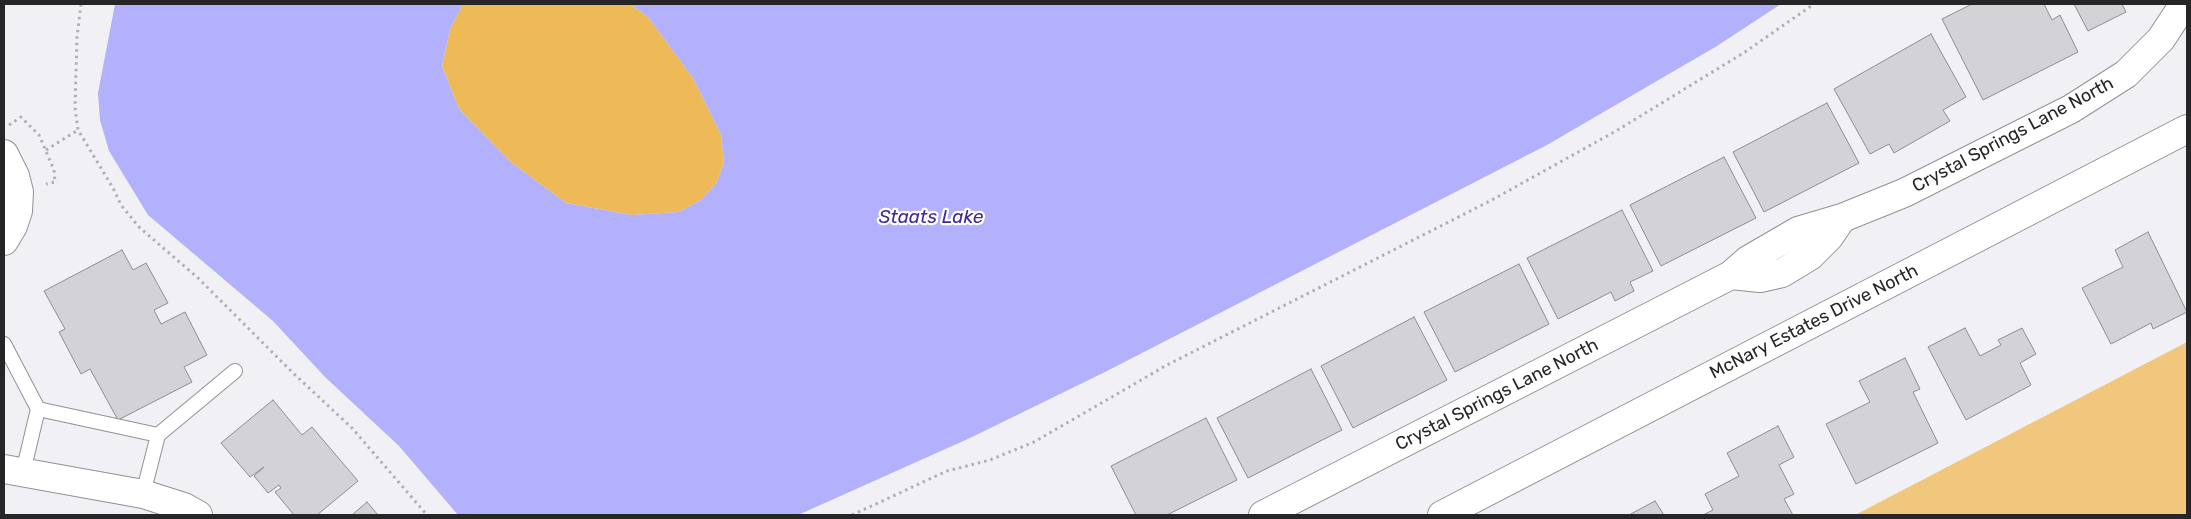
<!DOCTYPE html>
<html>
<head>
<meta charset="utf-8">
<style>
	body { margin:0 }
	#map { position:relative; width:2191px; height:519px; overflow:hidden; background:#f1f1f5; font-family:Rubik,sans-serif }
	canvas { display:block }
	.frame { position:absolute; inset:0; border:5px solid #262628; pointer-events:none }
</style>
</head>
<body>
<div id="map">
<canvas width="2191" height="519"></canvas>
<div class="frame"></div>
</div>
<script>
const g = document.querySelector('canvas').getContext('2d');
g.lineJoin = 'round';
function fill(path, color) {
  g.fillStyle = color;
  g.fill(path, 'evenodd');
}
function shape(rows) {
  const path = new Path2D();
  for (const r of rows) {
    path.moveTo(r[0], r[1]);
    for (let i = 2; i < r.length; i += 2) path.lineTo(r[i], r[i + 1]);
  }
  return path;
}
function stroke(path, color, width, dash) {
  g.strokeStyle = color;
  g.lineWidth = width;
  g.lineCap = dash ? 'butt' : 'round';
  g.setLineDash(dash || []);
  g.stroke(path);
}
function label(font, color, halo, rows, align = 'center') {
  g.font = font + ' Rubik,sans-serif';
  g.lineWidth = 4.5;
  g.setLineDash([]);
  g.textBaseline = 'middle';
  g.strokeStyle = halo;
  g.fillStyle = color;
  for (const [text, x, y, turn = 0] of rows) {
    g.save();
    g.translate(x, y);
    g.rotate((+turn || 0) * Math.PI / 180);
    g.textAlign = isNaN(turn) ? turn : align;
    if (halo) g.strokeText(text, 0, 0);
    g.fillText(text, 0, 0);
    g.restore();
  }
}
fill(shape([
	[2187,342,2187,515,1855,515]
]), '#f0c77c');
fill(shape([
	[463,4,630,4,648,17,693,78,721,135,724,162,717,182,701,200,679,212,632,215,566,203,512,163,459,109,442,66,450,29]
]), '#edba57');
fill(shape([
	[115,4,463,4,450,29,442,66,459,109,512,163,566,203,632,215,679,212,701,200,717,182,724,162,721,135,693,78,648,17,630,4,1781,4,1717,46,1547,145,1105,372,970,438,798,515,458,515,399,446,325,377,273,321,148,215,109,151,100,120,98,93]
]), '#b3b1fb');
const building = shape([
	[1972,4,2044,4,2052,20,2060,15,2078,52,1983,100,1942,19,1972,4],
	[2074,4,2122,4,2126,12,2088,31,2074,4],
	[1931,34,1966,97,1943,110,1950,121,1894,153,1889,144,1870,154,1834,89,1931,34],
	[1827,103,1859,163,1764,212,1733,152,1827,103],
	[1724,157,1756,218,1661,266,1630,205,1724,157],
	[1622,210,1653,271,1630,282,1634,291,1615,301,1611,292,1558,319,1527,258,1622,210],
	[2148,232,2187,312,2153,329,2151,323,2111,344,2082,288,2123,267,2115,250,2148,232],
	[122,250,133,270,146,263,168,303,154,310,161,324,185,312,207,355,184,367,192,382,118,420,90,369,81,374,59,332,65,329,44,291,122,250],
	[1519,264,1549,324,1455,372,1424,312,1519,264],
	[1414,317,1447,380,1353,428,1321,366,1414,317],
	[1965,328,1980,356,2001,345,1998,340,2022,328,2036,354,2020,363,2031,385,1966,420,1928,347,1965,328],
	[1905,358,1920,389,1913,392,1938,443,1856,484,1826,424,1870,402,1859,381,1905,358],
	[1311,369,1342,430,1248,478,1217,418,1311,369],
	[273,400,302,435,312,427,358,481,317,515,294,515,275,492,281,488,279,485,268,493,254,476,264,467,250,477,221,443,273,400],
	[1206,418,1237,480,1167,515,1136,515,1111,466,1206,418],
	[1778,426,1794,457,1779,465,1794,494,1784,499,1793,515,1703,515,1713,510,1705,494,1739,476,1727,453,1778,426],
	[1655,501,1664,515,1629,515,1655,501],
	[367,502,378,515,352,515,367,502]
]);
fill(building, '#d2d2d7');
stroke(building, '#8d8d91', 1);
const service = shape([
	[4,344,38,409,23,472],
	[38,409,158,435,143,494],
	[158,435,235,371]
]);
const minor = shape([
	[4,154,15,176,19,192,18,211,13,226,4,241],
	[1731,275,1760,278,1782,273,1810,256,1829,237,1842,218],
	[4,469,143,494,184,507,198,515],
	[1263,515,1731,275,1748,260,1798,231,1842,218,1904,193,2071,109,2126,74,2161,39,2184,4],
	[1442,515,2187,129]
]);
stroke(service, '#919295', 16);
stroke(minor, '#919295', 30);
stroke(shape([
	[81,4,77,37,75,108,78,130,113,188,121,205,139,227,198,278,293,373,352,428,427,515],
	[9,125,21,117,39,135,54,170,55,182,46,184],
	[46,150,78,130],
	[852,515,947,471,990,460,1034,442,1167,365,1490,201,1616,131,1745,52,1814,4]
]), '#b0b0b4', 3, [2.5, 4]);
stroke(service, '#fff', 14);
stroke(minor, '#fff', 28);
label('18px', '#262628', '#fff', [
	["Crystal Springs Lane North",2013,135,-28],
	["McNary Estates Drive North",1814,322,-27],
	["Crystal Springs Lane North",1497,395,-27]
]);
label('italic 19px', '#3f2b91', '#fff', [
	["Staats Lake",931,218]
]);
</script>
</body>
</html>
